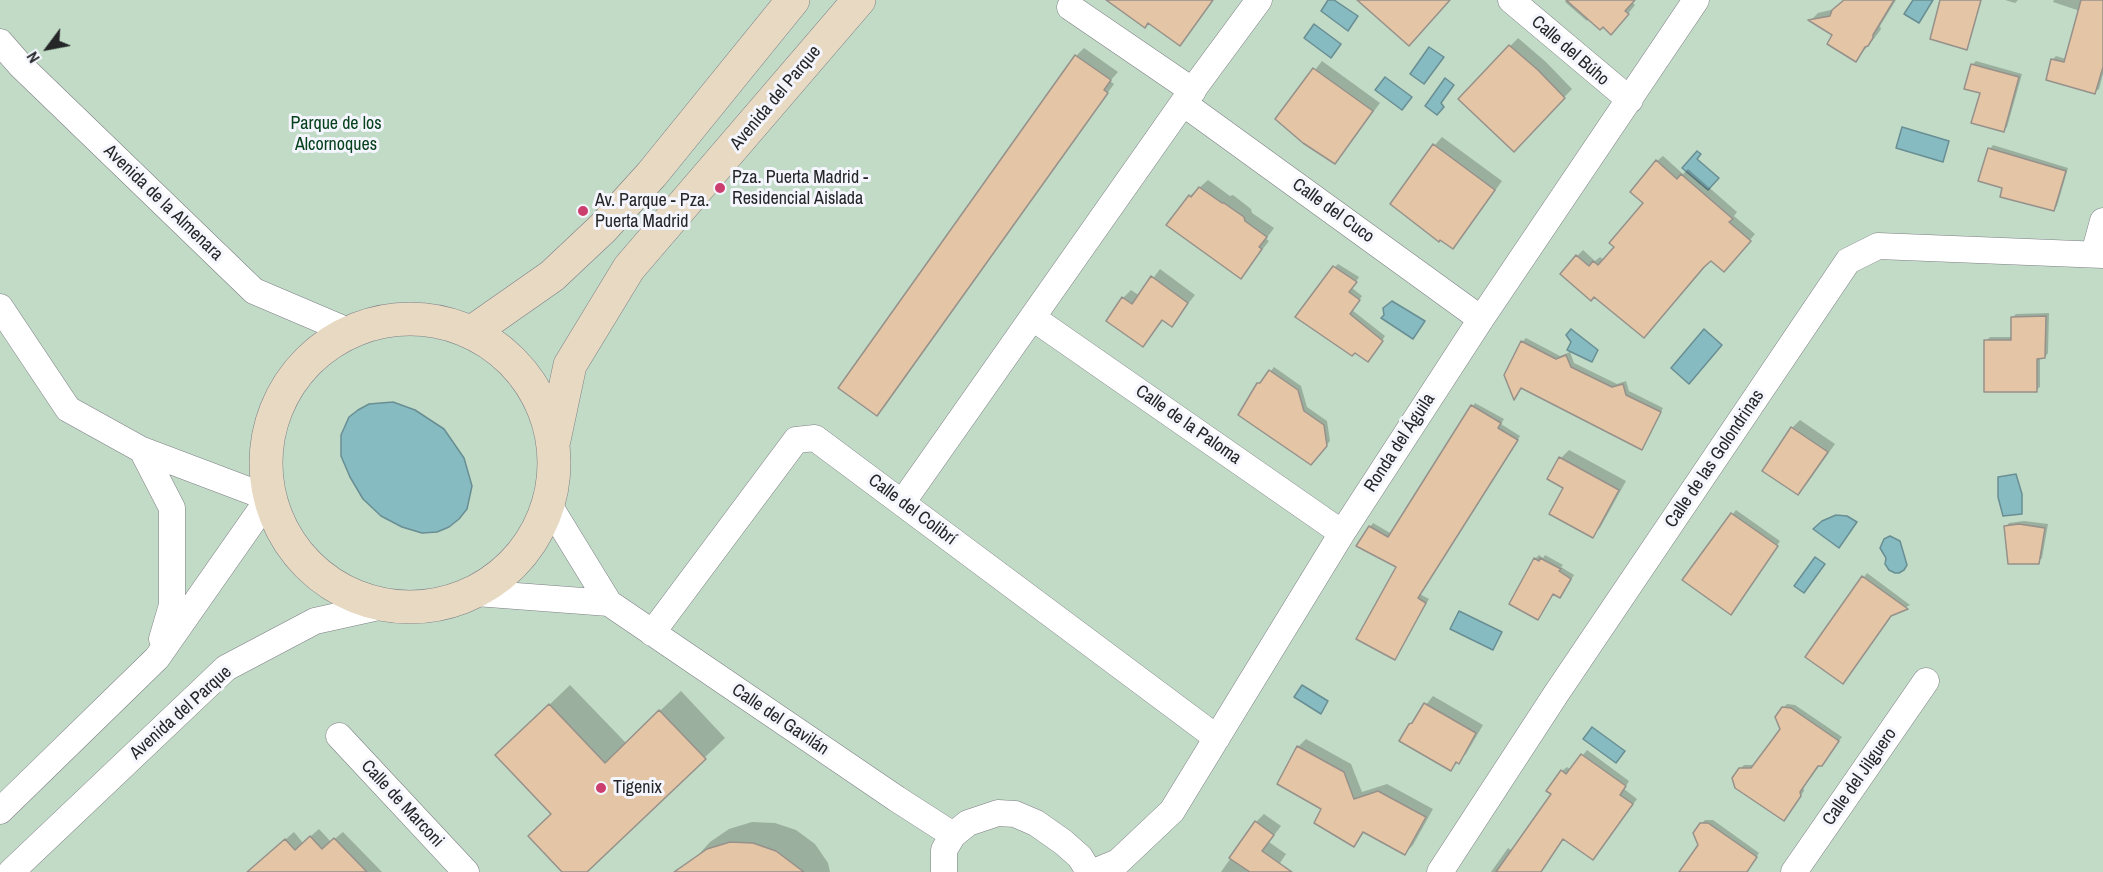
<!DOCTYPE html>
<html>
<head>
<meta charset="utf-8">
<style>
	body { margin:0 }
	#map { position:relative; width:2103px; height:872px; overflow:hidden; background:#e7e8f0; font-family:"Archivo Narrow",sans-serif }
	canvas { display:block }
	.north { position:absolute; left:18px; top:18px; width:60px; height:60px; -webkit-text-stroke:4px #f4f5fd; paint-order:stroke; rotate:238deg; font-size:16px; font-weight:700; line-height:24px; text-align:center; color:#252628 }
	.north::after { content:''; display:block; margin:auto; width:21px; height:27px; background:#252628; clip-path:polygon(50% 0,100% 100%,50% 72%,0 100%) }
</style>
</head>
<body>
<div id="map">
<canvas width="2103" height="872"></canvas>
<div class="north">N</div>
</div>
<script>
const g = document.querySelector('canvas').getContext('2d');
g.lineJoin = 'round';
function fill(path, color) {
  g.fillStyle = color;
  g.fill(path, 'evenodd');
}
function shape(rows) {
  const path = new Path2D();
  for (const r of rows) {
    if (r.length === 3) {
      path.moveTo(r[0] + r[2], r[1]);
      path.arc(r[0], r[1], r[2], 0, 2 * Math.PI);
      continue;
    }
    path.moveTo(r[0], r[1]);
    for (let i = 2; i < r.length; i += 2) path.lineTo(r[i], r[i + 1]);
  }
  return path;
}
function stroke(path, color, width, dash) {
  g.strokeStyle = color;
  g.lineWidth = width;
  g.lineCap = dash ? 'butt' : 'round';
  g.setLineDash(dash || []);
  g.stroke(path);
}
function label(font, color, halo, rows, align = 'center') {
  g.font = font + ' "Archivo Narrow",sans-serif';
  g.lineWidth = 6;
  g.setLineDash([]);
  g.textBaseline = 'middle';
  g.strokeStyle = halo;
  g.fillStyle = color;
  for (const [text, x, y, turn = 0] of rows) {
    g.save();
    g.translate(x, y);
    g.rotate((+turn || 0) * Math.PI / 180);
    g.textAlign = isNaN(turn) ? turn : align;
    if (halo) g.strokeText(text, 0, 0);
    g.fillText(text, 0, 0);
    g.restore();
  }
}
fill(shape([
	[0,0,2103,0,2103,872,0,872]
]), '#c1dbc6');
const water = shape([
	[1328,0,1334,0,1358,16,1348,31,1321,11,1328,0],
	[1913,0,1933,0,1919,23,1904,14,1913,0],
	[1314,24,1341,44,1331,58,1304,38,1314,24],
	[1429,47,1444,57,1424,84,1410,74,1429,47],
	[1385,77,1412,97,1402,110,1375,90,1385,77],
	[1445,78,1454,85,1441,103,1444,107,1437,115,1425,106,1445,78],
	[1902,127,1949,141,1943,162,1896,148,1902,127],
	[1697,151,1701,154,1697,159,1719,178,1708,190,1682,168,1697,151],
	[1392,301,1425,321,1413,339,1381,318,1384,315,1383,308,1392,301],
	[1571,329,1598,350,1592,362,1567,350,1571,342,1566,335,1571,329],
	[1704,329,1722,345,1689,384,1671,368,1704,329],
	[393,402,415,410,444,429,464,458,472,486,467,509,459,519,449,527,437,532,422,533,402,527,381,516,363,499,350,477,341,456,341,435,349,417,358,410,369,404,393,402],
	[2016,474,2022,494,2022,514,2003,516,1998,497,1998,477,2016,474],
	[1836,515,1847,516,1857,522,1839,548,1813,529,1822,521,1836,515],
	[1890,536,1900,541,1907,565,1904,570,1899,573,1895,573,1889,570,1885,564,1886,558,1880,548,1884,539,1890,536],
	[1815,557,1825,564,1804,593,1794,586,1815,557],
	[1459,611,1502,632,1493,650,1450,629,1459,611],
	[1302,685,1328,701,1321,714,1294,697,1302,685],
	[1592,727,1625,751,1616,763,1583,739,1592,727]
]);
fill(water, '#86bbc1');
stroke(water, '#698e93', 1.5);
fill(shape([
	[1567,0,1634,0,1632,2,1635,5,1619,25,1603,25,1589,18,1587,21,1565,2],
	[1844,0,1896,0,1880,26,1881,29,1876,36,1856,60,1835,34,1811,20,1818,13,1835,9],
	[2005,0,2018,0,2015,3],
	[2054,0,2103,0,2103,74,2099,89,2095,92,2052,60,2056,56,2066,59,2080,11,2053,2],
	[1518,38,1546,62,1572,89,1514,150,1460,99],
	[1084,48,1118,72,1110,81,1114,84,885,406,877,414,840,387,1076,56],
	[1322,61,1380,103,1342,154,1334,162,1321,155,1288,130,1289,128,1277,119],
	[1976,61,2022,74,2007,127,2003,131,1982,92,1972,65],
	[1442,137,1502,181,1460,239,1453,247,1392,204,1435,145],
	[1993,145,2068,168,2057,206,2054,210,2004,187,1990,149],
	[1663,156,1683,174,1688,169,1737,212,1734,216,1755,234,1729,265,1712,259,1650,331,1577,256,1583,250,1595,261,1600,257,1604,260,1645,203,1657,161],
	[1208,180,1230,196,1233,195,1251,209,1252,213,1274,228,1266,239,1269,241,1241,277,1190,196],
	[1338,264,1359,277,1352,288,1362,296,1352,310,1385,336,1371,357,1355,351,1335,267],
	[1160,269,1195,295,1171,325,1164,319,1143,345,1123,298,1131,290,1140,296],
	[2049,313,2048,353,2045,357,2040,357,2040,387,2036,390,1986,341,1990,337,2012,337,2012,318,2016,314],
	[1526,338,1560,356,1570,352,1574,363,1617,384,1626,381,1629,391,1663,408,1645,444,1641,448,1522,387,1515,398,1522,342],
	[1274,367,1301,386,1307,407,1327,421,1330,441,1320,453,1258,384,1264,380],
	[1475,403,1504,419,1501,424,1520,436,1420,594,1429,599,1395,658,1398,566,1370,527,1373,523,1392,534],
	[1800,420,1835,444,1806,485,1798,493,1792,428],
	[1569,450,1626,481,1600,528,1592,536,1565,487,1549,479,1561,458],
	[1736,510,1780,541,1734,609,1684,580],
	[2024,521,2048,524,2042,558,2038,562,2006,527,2009,523],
	[1539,555,1543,558,1545,555,1563,565,1561,567,1574,575,1563,593,1560,597,1554,593,1538,618,1535,559],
	[1867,573,1910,605,1892,614,1843,682,1807,656],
	[570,685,626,743,681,691,725,738,585,872,564,872,553,813,518,735],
	[1433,696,1483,725,1466,754,1451,769,1410,725],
	[1787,704,1795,705,1842,737,1803,787,1804,791,1787,815,1740,769,1744,765,1755,765,1781,729,1783,708],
	[1306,739,1351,764,1362,792,1387,784,1433,809,1413,845,1405,853,1365,831,1354,845,1323,808,1298,747],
	[1587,750,1629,781,1624,789,1637,799,1598,853,1593,858,1564,838,1541,872,1491,872,1508,848,1512,851,1553,794,1562,771,1567,767,1571,770],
	[1264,814,1281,826,1269,842,1286,854,1274,872,1221,872,1256,822],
	[1705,820,1713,820,1759,853,1746,872,1680,872,1699,846,1701,824],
	[752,822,775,823,796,830,815,844,828,863,830,872,683,872,710,842,729,829],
	[319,829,331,842,343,832,382,872,248,872,294,832,303,843]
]), '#0003');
const building = shape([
	[1106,0,1213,0,1180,46,1148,23,1145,28,1106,0],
	[1357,0,1450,0,1409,46,1357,0],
	[1566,0,1635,0,1625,11,1629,14,1611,35,1603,27,1600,30,1566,0],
	[1844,0,1894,0,1873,35,1873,38,1868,46,1865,47,1856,62,1827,44,1832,35,1808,20,1830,16,1832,10,1844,0],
	[1940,0,1981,0,1967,50,1930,39,1940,0],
	[2081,0,2103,0,2103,67,2095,94,2046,80,2051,59,2064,62,2081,0],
	[1509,45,1538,70,1565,98,1514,152,1458,99,1509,45],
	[1075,55,1111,80,1104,90,1108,93,877,416,838,388,1075,55],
	[1971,64,2019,77,2004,132,1971,123,1980,93,1964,89,1971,64],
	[1313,68,1373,111,1335,164,1303,143,1275,119,1313,68],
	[1433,144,1495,190,1453,249,1440,240,1439,242,1390,204,1433,144],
	[1988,148,2066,171,2054,211,2000,197,2002,188,1978,181,1988,148],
	[1656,160,1677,179,1681,174,1733,219,1729,222,1751,241,1724,272,1711,261,1704,267,1644,338,1594,297,1591,301,1560,274,1576,255,1589,266,1593,261,1598,265,1614,247,1609,243,1643,203,1630,192,1656,160],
	[1199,187,1222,203,1224,203,1244,217,1245,221,1267,237,1259,247,1262,249,1241,279,1166,225,1189,195,1191,197,1199,187],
	[1333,266,1357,282,1349,292,1360,300,1350,314,1383,341,1368,362,1355,353,1352,356,1295,317,1333,266],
	[1151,276,1188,303,1172,327,1162,320,1143,347,1106,321,1122,297,1132,304,1151,276],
	[2046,316,2045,358,2037,359,2037,392,1984,392,1984,340,2011,340,2011,317,2046,316],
	[1521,341,1556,359,1566,355,1571,367,1612,387,1623,384,1626,395,1661,412,1642,450,1521,388,1514,400,1504,375,1521,341],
	[1269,370,1298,390,1304,411,1324,425,1327,446,1311,465,1238,415,1257,383,1260,383,1269,370],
	[1471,405,1501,423,1498,428,1518,440,1418,598,1426,603,1395,660,1356,639,1396,567,1356,546,1369,526,1388,537,1471,405],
	[1791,427,1828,452,1798,495,1762,471,1791,427],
	[1559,457,1619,490,1593,538,1549,514,1563,488,1547,479,1559,457],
	[1731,513,1778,546,1731,615,1682,580,1731,513],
	[2019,524,2045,528,2039,564,2008,564,2004,526,2019,524],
	[1534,558,1539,561,1540,558,1561,569,1559,571,1571,579,1560,598,1553,594,1538,620,1509,604,1534,558],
	[1862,576,1908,609,1891,616,1843,684,1805,657,1862,576],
	[1424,703,1476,733,1459,764,1456,762,1451,771,1399,741,1409,724,1412,723,1424,703],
	[549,704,605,763,659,710,706,759,587,872,562,872,528,836,551,814,495,755,549,704],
	[1782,707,1791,708,1839,741,1822,766,1818,766,1800,792,1801,796,1784,821,1735,788,1732,778,1739,768,1751,768,1772,740,1780,729,1775,717,1782,707],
	[1297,746,1344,772,1354,799,1378,791,1426,817,1405,855,1363,832,1354,847,1314,823,1321,809,1277,784,1297,746],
	[1581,754,1626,786,1620,795,1633,804,1593,860,1563,839,1541,872,1496,872,1551,794,1546,791,1561,770,1566,774,1581,754],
	[1255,821,1274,835,1262,851,1292,872,1250,872,1229,858,1255,821],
	[1700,823,1708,823,1757,857,1747,872,1679,872,1698,845,1693,833,1700,823],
	[310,836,322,849,334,838,367,872,247,872,285,839,295,850,310,836],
	[730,842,753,843,776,851,804,872,674,872,707,849,730,842]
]);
fill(building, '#e4c5a5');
stroke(building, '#96918b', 1.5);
const street = shape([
	[1511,0,1630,100],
	[1070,7,1193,91],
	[0,42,21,66,254,291,348,331],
	[1183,103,1481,319],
	[2094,254,2103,221],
	[0,307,68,409,142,450,269,498,157,658,0,811],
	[1033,318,1342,533],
	[142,450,172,508,172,605,162,639],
	[902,503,1183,103,1259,0],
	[549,505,609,603,897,799,953,835],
	[476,593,609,603],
	[652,633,796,440,815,438,1217,738],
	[339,736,466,872],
	[11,872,226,668,315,621,383,606],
	[944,872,944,850,953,835,968,823,998,813,1015,814,1036,823,1063,842,1080,857,1089,872],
	[1094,872,1118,862,1172,811,1342,533,1481,319,1696,0],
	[1440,872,1556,694,1848,261,1878,246,2103,255],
	[1794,872,1926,681]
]);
const secondary = shape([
	[410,463,144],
	[472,332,552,276,603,228,652,174,793,0],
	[554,440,570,365,629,268,859,0]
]);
stroke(street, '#7e7f86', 27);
stroke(secondary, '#7e7f86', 34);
stroke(street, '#fff', 26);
stroke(secondary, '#e7d9c2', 33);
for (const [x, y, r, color] of [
	[720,188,6,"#cb3e6d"],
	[583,211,6,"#cb3e6d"],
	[601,788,6,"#cb3e6d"]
]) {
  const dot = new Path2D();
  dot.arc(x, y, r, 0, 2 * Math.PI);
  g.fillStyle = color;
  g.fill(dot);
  stroke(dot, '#f4f5fd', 2);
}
label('18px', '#252628', '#f4f5fd', [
	["Calle del Búho",1570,51,41],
	["Avenida del Parque",776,98,-50],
	["Avenida de la Almenara",163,203,44],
	["Calle del Cuco",1333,211,36],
	["Calle de la Paloma",1188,425,35],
	["Ronda del Águila",1400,443,-57],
	["Calle de las Golondrinas",1715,459,-56],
	["Calle del Colibrí",912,510,37],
	["Avenida del Parque",181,713,-42],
	["Calle del Gavilán",780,720,34],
	["Calle del Jilguero",1860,777,-55],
	["Calle de Marconi",402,804,47]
]);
label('18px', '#06411c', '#f4f5fd', [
	["Parque de los",336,124],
	["Alcornoques",336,145]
]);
label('18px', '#252628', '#f4f5fd', [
	["Pza. Puerta Madrid -",732,178],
	["Residencial Aislada",732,199],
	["Av. Parque - Pza.",595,201],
	["Puerta Madrid",595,222],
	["Tigenix",613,788]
], 'left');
</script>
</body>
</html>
